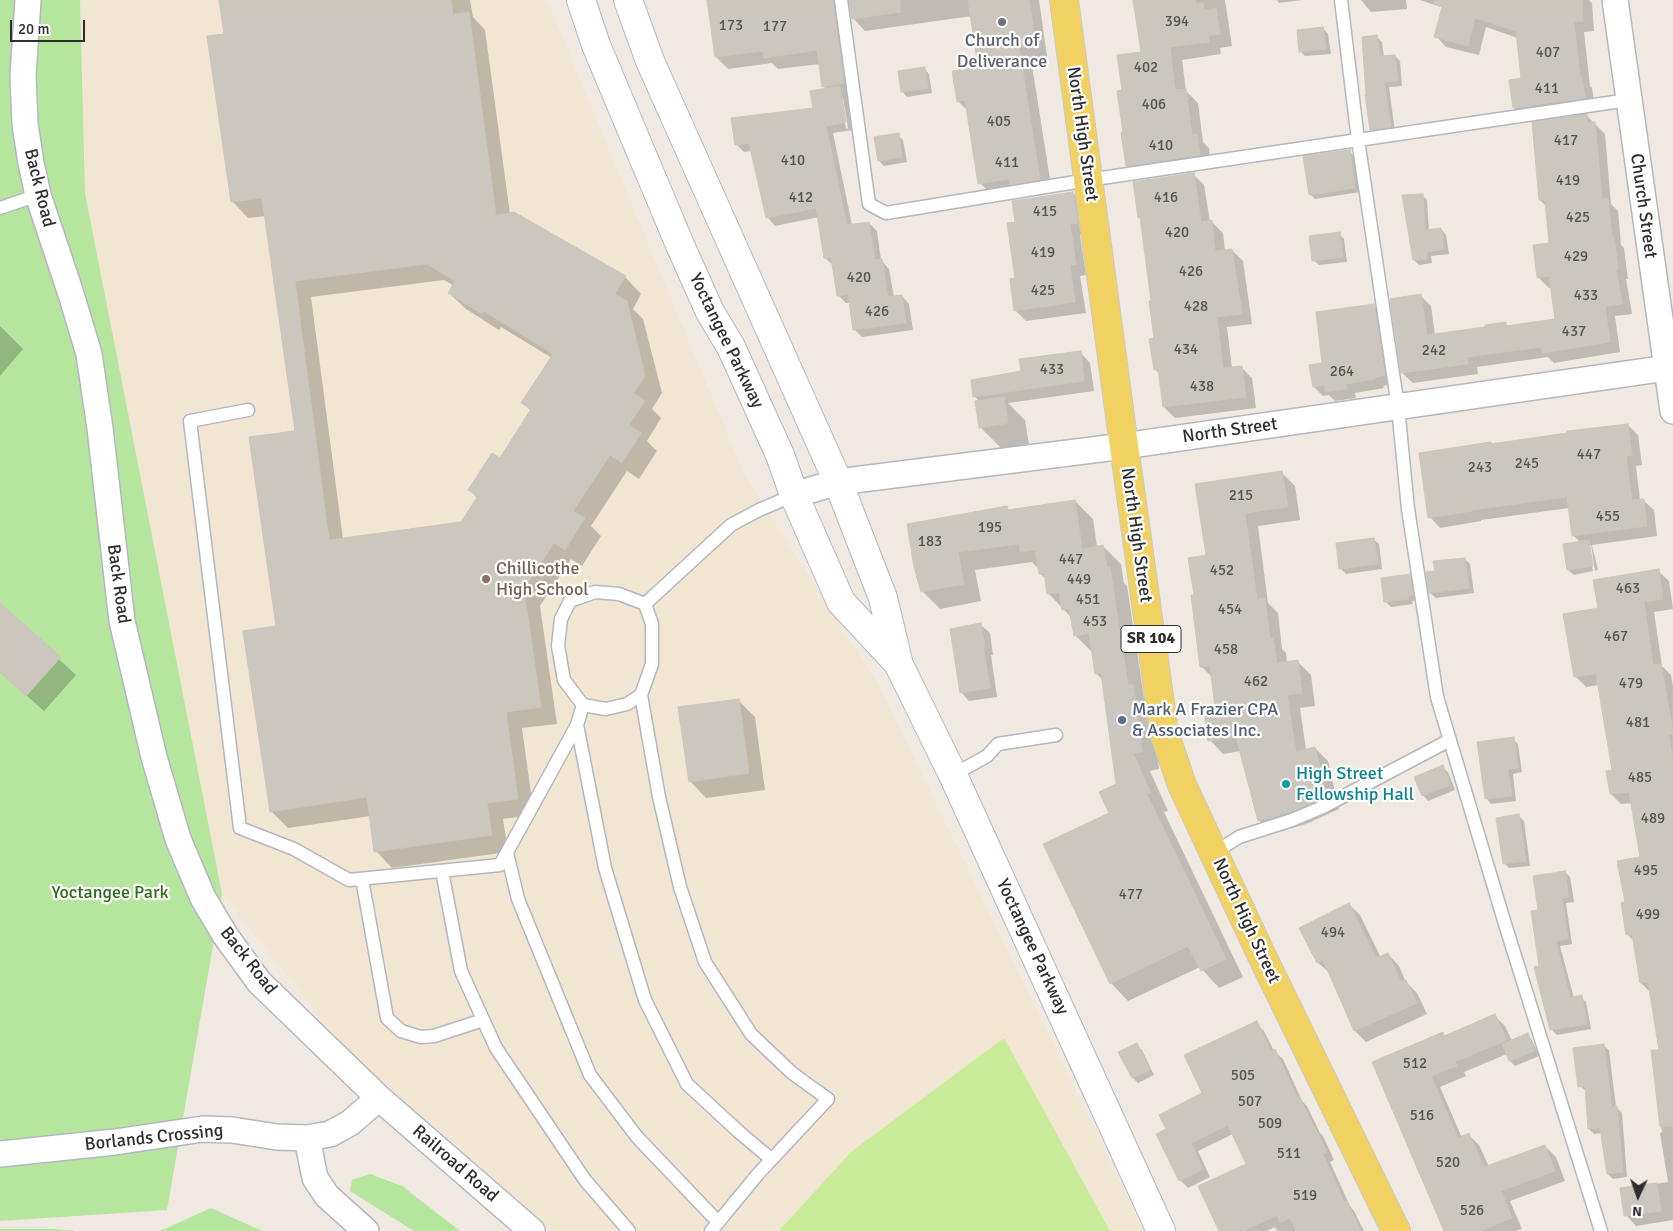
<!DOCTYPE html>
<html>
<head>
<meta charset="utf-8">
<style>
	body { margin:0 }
	#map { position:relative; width:1673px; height:1231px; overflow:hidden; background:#efe9e1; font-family:Signika,sans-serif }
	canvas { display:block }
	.north { position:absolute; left:1613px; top:1171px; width:50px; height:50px; -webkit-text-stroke:4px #fff; paint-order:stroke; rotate:183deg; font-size:14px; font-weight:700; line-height:20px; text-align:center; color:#2e2e2e }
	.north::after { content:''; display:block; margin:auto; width:18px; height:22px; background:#2e2e2e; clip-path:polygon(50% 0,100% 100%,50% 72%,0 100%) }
	.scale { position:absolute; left:10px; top:20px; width:75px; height:22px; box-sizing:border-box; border:2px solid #2e2e2e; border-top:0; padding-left:6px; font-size:15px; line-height:18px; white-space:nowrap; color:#2e2e2e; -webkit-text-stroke:4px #fff; paint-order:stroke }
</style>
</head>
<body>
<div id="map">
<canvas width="1673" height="1231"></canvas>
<div class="north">N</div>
<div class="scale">20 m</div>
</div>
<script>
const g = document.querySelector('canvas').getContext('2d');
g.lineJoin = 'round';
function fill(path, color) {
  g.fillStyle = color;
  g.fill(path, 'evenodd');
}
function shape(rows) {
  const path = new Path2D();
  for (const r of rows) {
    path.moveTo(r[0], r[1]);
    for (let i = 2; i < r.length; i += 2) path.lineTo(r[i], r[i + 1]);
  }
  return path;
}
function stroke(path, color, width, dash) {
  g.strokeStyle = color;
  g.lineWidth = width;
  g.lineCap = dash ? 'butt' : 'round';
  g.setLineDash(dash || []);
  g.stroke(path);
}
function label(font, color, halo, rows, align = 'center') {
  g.font = font + ' Signika,sans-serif';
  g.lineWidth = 4.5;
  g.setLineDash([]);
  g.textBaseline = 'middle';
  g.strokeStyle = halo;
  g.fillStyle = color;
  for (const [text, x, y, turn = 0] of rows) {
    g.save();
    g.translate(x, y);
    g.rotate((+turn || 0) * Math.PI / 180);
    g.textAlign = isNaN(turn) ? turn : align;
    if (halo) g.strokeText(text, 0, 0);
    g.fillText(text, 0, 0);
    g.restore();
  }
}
fill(shape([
	[80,0,547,0,743,472,879,686,1144,1231,550,1231,354,1060,222,894,85,193]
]), '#f0e6d1');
fill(shape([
	[0,0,80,0,85,193,222,894,167,1210,0,1221],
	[370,1174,402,1186,460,1231,414,1231,350,1191,352,1180],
	[211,1208,262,1231,160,1231],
	[0,1229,55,1229,75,1231,0,1231]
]), '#b6e59e');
fill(shape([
	[1004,1038,1110,1231,779,1231,851,1152]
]), '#c9ec9a');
fill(shape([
	[221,0,470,0,473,17,485,30,510,214,625,277,641,294,633,309,643,319,662,393,652,409,661,418,647,441,657,451,639,479,627,471,591,526,601,536,582,566,571,559,540,606,557,724,522,728,534,815,503,819,508,852,392,868,376,851,371,816,288,828,271,811,278,627,297,432,266,216,248,218,232,201,226,35],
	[444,280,454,286,449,293,466,309,499,330,501,327,552,358,523,403,531,411,500,459,470,490,478,499,462,524,343,539,311,297],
	[709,0,1039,0,1047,56,1031,59,1052,192,992,195,980,183,968,111,958,101,979,68,972,16,865,31,853,18,851,5,849,5,845,14,856,95,848,97,853,130,833,133,852,225,869,223,877,231,881,260,889,269,894,297,902,296,909,304,913,330,862,337,854,329,850,303,846,303,838,295,834,266,825,258,819,217,775,226,768,218,752,151,744,152,736,144,814,109,827,90,823,86,820,64,778,69,772,63,728,69,716,57],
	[841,98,843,98,848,128,846,129],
	[1135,0,1225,0,1232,46,1220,48,1221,54,1182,60,1186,91,1198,103,1203,142,1209,148,1211,167,1139,177,1127,165,1123,91,1142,54],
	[1277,0,1302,0,1279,3],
	[1361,0,1406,0,1407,9,1371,12],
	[1420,0,1589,0,1592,3,1594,31,1584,32,1590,86,1592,88,1595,109,1525,118,1514,108,1522,80,1518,38,1486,27,1479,55,1446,47,1436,36,1444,8],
	[1323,28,1328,34,1331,54,1305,56,1300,51],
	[1377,37,1382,42,1384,57,1395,56,1400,61,1402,86,1389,87,1395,132,1376,134,1371,129],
	[924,68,929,74,932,93,907,97,902,91],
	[1587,116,1605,134,1611,204,1618,211,1621,245,1624,248,1628,279,1626,279,1632,314,1615,316,1620,352,1554,363,1548,357,1477,367,1478,374,1413,383,1402,373,1420,295,1431,306,1435,335,1487,328,1505,323,1509,327,1556,320,1552,287,1549,288,1538,277,1551,245,1547,207,1540,200],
	[898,135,903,140,907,162,884,166,879,161],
	[1349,151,1354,156,1360,192,1315,199,1310,194],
	[1193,174,1204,185,1210,222,1212,222,1223,233,1225,251,1232,250,1243,261,1252,324,1227,327,1232,368,1241,367,1252,378,1256,408,1175,418,1164,407,1160,375,1155,369,1155,339,1152,302,1141,219,1139,217],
	[1073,193,1084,204,1088,234,1080,235,1086,275,1080,276,1086,313,1026,321,1015,310,1016,223],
	[1422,195,1427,200,1429,231,1441,229,1446,235,1449,254,1431,256,1432,263,1419,265,1414,260],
	[1339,234,1344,239,1347,262,1319,265,1313,260],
	[1374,306,1383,315,1394,384,1383,386,1384,388,1355,393,1356,398,1335,401,1329,395,1323,396,1314,387,1324,364],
	[0,326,23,349,0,376],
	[1080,352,1090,363,1094,391,1008,403,1025,420,1029,445,1002,449,980,427,980,402,974,396,1022,372],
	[1628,425,1638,435,1642,465,1636,466,1640,500,1643,500,1654,510,1657,536,1592,545,1598,570,1595,571,1591,545,1588,545,1593,571,1574,575,1568,570,1580,542,1573,535,1569,508,1481,520,1481,521,1440,528,1430,517,1490,443,1493,445],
	[1282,473,1295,486,1300,520,1258,526,1268,603,1278,613,1282,649,1286,653,1287,663,1298,662,1311,675,1315,706,1300,708,1306,750,1315,748,1328,761,1339,809,1306,824,1272,834,1259,820,1241,751,1223,754,1210,740,1216,709,1212,677,1201,666,1195,596,1207,556,1197,485],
	[1075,501,1093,519,1097,547,1103,546,1121,564,1124,583,1127,586,1144,698,1150,704,1159,769,1150,771,1168,811,1164,812,1243,977,1219,988,1200,967,1128,1001,1111,983,1111,813,1117,785,1103,680,1096,673,1093,653,1075,635,1072,618,1048,593,1046,579,1040,574,1039,569,1032,562,975,570,981,601,940,609,922,591,915,567,1007,508,1010,511],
	[1373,539,1379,544,1382,569,1346,574,1341,569],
	[1465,559,1470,564,1474,593,1436,598,1430,593,1436,572],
	[1658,571,1669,581,1673,609,1654,612,1662,666,1671,675,1673,686,1673,1220,1636,1226,1626,1215,1622,1189,1668,1182,1660,1133,1662,1132,1652,1052,1660,1051,1651,993,1641,983,1634,941,1627,934,1626,903,1642,858,1632,803,1621,804,1611,794,1614,771,1599,685,1586,687,1575,676,1599,609],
	[1409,575,1415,581,1418,600,1412,601,1413,604,1391,607,1386,602],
	[0,605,76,675,44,711,0,672],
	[981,625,990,633,993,655,991,655,997,697,969,701,961,692],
	[738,700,755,717,765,790,706,798,690,781],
	[1513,739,1518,744,1522,772,1513,774,1516,801,1491,804,1486,798],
	[1442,767,1448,772,1455,790,1428,801,1423,795],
	[1519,816,1524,821,1530,866,1509,868,1504,863],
	[1565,872,1570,877,1574,902,1566,903,1572,944,1560,946,1574,998,1581,997,1586,1002,1591,1029,1557,1035,1552,1030,1541,966,1540,911],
	[1349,904,1360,915,1381,958,1388,954,1399,966,1406,982,1417,993,1427,1014,1366,1042,1355,1031,1330,973,1318,963,1301,928],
	[1495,1016,1505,1026,1512,1041,1527,1035,1532,1040,1539,1056,1515,1066,1510,1061,1507,1054,1464,1072,1466,1076,1440,1087,1462,1138,1469,1135,1479,1145,1489,1167,1545,1146,1556,1157,1565,1181,1510,1201,1522,1229,1515,1231,1445,1231,1374,1063,1442,1034,1445,1037],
	[1256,1023,1264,1031,1274,1051,1283,1059,1302,1101,1307,1106,1320,1133,1323,1136,1334,1160,1330,1162,1350,1206,1354,1211,1364,1231,1277,1231,1275,1227,1267,1231,1220,1231,1248,1165,1233,1134,1198,1151,1210,1177,1188,1188,1180,1180,1168,1129,1204,1094],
	[1136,1045,1142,1050,1154,1075,1138,1083,1133,1078,1120,1053],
	[1603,1045,1609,1050,1616,1107,1622,1113,1627,1177,1613,1179,1608,1174,1602,1133,1594,1134,1589,1129,1586,1091,1580,1086]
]), '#0003');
const building = shape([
	[219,0,451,0,453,14,469,12,496,215,514,212,626,276,615,294,627,301,645,376,634,393,645,401,629,425,641,433,622,463,610,455,573,511,585,518,565,550,554,543,524,589,541,707,506,712,518,799,487,803,492,835,374,852,367,797,270,812,243,631,276,626,249,437,295,431,262,198,231,202,207,36,224,34,219,0],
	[427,264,455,281,448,293,482,314,484,311,553,354,521,403,531,409,500,458,492,453,468,490,478,496,461,522,329,540,295,281,427,264],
	[707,0,833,0,844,83,822,87,817,50,764,58,763,51,715,57,707,0],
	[849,0,900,0,900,12,852,19,849,0],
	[968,0,1029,0,1036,44,1019,47,1040,180,1010,185,1009,179,978,184,965,100,957,102,952,71,978,67,968,0],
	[1133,0,1196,0,1196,4,1203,3,1204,10,1216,8,1220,34,1208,36,1209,42,1170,47,1175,90,1186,89,1192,135,1197,134,1200,155,1126,166,1121,133,1123,132,1117,91,1122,90,1117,55,1141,52,1133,0],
	[1435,0,1582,0,1583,21,1574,22,1580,76,1582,76,1585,98,1513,108,1509,80,1521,78,1516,31,1475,18,1468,46,1434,37,1442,7,1434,4,1435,0],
	[1323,27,1326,49,1299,52,1297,30,1323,27],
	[1377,35,1380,56,1395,55,1398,81,1384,82,1391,127,1370,130,1365,95,1366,95,1362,37,1377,35],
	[925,67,928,88,901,92,898,71,925,67],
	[840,86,846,122,826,126,847,225,869,222,875,260,882,259,888,297,902,295,906,323,853,330,848,294,837,296,831,257,824,258,816,208,766,218,749,143,735,145,731,118,813,108,810,91,840,86],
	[1587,114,1588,122,1595,122,1602,199,1608,199,1612,236,1614,236,1618,269,1616,269,1622,304,1605,306,1610,342,1542,353,1541,347,1467,357,1468,364,1401,373,1390,299,1421,294,1427,335,1485,327,1485,325,1506,322,1506,326,1555,319,1549,276,1537,278,1533,245,1549,243,1545,200,1539,200,1532,122,1587,114],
	[899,133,902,157,878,161,874,137,899,133],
	[1350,150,1355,188,1309,195,1303,156,1350,150],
	[1194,173,1201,222,1212,220,1215,251,1232,249,1242,314,1217,317,1223,368,1242,366,1246,397,1163,407,1158,369,1154,370,1149,339,1154,338,1149,301,1151,301,1140,217,1138,218,1133,182,1194,173],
	[1073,192,1078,223,1070,224,1076,264,1070,265,1075,302,1014,311,1010,279,1015,278,1007,223,1015,222,1012,201,1073,192],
	[1423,194,1425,230,1441,228,1444,249,1427,252,1427,259,1413,260,1402,195,1423,194],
	[1340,232,1343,257,1312,261,1309,236,1340,232],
	[1374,304,1385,375,1375,377,1375,379,1346,384,1347,389,1325,392,1324,385,1313,387,1309,365,1322,363,1316,312,1374,304],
	[1081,351,1084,381,973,397,971,380,1021,371,1019,359,1081,351],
	[1004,397,1008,423,979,428,975,401,1004,397],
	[1628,424,1632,455,1626,456,1632,500,1644,499,1647,526,1572,536,1567,497,1471,510,1472,511,1428,518,1419,453,1491,442,1491,444,1567,433,1567,431,1628,424],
	[1282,471,1288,507,1245,513,1257,599,1265,598,1270,639,1273,638,1277,663,1298,660,1302,693,1287,695,1296,752,1315,747,1327,796,1293,811,1258,821,1236,737,1208,741,1204,709,1215,708,1210,666,1200,667,1191,595,1194,595,1188,558,1206,555,1195,484,1282,471],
	[1075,500,1082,549,1103,545,1107,567,1110,567,1128,685,1133,685,1142,752,1133,753,1151,793,1147,794,1226,959,1201,971,1188,946,1110,984,1043,844,1109,813,1099,792,1116,784,1101,673,1095,674,1089,633,1074,636,1069,609,1062,610,1059,592,1047,594,1044,573,1039,574,1035,550,1020,552,1019,544,958,552,964,584,921,592,914,567,907,524,1007,506,1008,510,1075,500],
	[1374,538,1378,564,1339,569,1336,543,1374,538],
	[1589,540,1593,566,1567,570,1563,544,1589,540],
	[1465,558,1469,588,1429,593,1426,572,1435,571,1433,561,1465,558],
	[1659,569,1663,599,1644,602,1653,665,1661,664,1673,731,1673,734,1669,735,1673,763,1673,1126,1660,1127,1651,1050,1659,1050,1648,982,1640,983,1632,934,1626,935,1621,903,1625,902,1617,861,1640,857,1629,792,1610,794,1606,771,1612,770,1596,674,1574,677,1563,614,1598,608,1593,580,1659,569],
	[1410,574,1413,595,1408,596,1408,599,1384,602,1381,578,1410,574],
	[0,603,61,657,26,696,0,672,0,603],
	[981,623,985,647,983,647,990,688,960,693,950,629,981,623],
	[739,699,749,773,689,782,678,707,739,699],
	[1514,737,1518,768,1508,769,1512,796,1485,799,1477,742,1514,737],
	[1443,765,1450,785,1422,796,1414,777,1443,765],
	[1519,814,1526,861,1503,864,1496,818,1519,814],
	[1565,871,1569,897,1562,898,1568,939,1556,941,1570,998,1582,995,1587,1024,1550,1030,1534,967,1539,966,1531,911,1538,910,1533,876,1565,871],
	[1349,903,1376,958,1388,953,1401,982,1406,980,1417,1003,1354,1031,1323,960,1317,963,1299,928,1349,903],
	[1495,1014,1507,1040,1455,1062,1457,1066,1431,1076,1458,1138,1469,1133,1484,1167,1545,1145,1555,1171,1501,1191,1512,1218,1480,1231,1444,1231,1372,1062,1443,1032,1444,1036,1495,1014],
	[1257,1021,1271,1051,1275,1049,1297,1097,1299,1096,1314,1127,1315,1127,1327,1152,1323,1154,1344,1202,1347,1201,1361,1231,1296,1231,1290,1218,1280,1223,1277,1215,1244,1231,1219,1231,1198,1186,1246,1164,1228,1125,1191,1143,1203,1169,1179,1181,1156,1134,1166,1129,1159,1115,1202,1093,1184,1055,1257,1021],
	[1528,1033,1535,1051,1509,1061,1502,1044,1528,1033],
	[1137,1043,1150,1070,1132,1078,1118,1052,1137,1043],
	[1604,1044,1612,1107,1617,1106,1623,1172,1607,1174,1600,1128,1588,1129,1585,1086,1578,1087,1573,1048,1604,1044],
	[1657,1183,1661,1211,1624,1216,1620,1188,1657,1183]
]);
fill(building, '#cbc7bf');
stroke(building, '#cbc5ba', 1);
const service = shape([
	[841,0,869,204,886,213,1088,180,1358,140,1341,0],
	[0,208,38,195],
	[248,410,190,421,240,828,294,849,349,880,500,865,577,725,583,705],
	[595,592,619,594,645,604,652,624,652,664,641,695,627,704,606,709,583,705,564,680,558,646,561,619,570,601,595,592],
	[645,604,731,525,759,510,794,495],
	[641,695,659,797,680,887,705,962,751,1034,792,1073,828,1099,758,1174,711,1231],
	[577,725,605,868,645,1000,687,1084,739,1132,771,1159],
	[953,775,987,756,998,744,1056,735],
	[507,853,518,899,590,1075,637,1137,718,1222],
	[1214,853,1239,837,1292,820,1323,807,1450,740],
	[442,871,461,971,496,1048,585,1180,629,1231],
	[362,879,387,1018,401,1031,421,1037,434,1036,483,1020],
	[1601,1231,1505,924,1437,697,1408,509,1398,407,1358,140,1628,100]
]);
const minor = shape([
	[28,0,23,76,25,124,31,163,38,195,71,294,89,354,100,428,122,621,154,757,178,839,203,898,225,935,259,982,379,1098,532,1231],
	[1615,0,1673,411],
	[794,495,838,482,1124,446,1667,368],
	[307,1138,315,1178,327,1196,366,1231],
	[0,1154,115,1142,203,1129,232,1130,277,1137,307,1138,330,1134,350,1123,379,1098]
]);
const tertiary = shape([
	[581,0,596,45,680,245,710,312,731,347,780,455,794,495,841,602,897,662],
	[628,0,650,61,838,482,883,598,899,665,953,775,1161,1231]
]);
const primary = shape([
	[1064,0,1124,446,1164,732,1182,785,1260,952,1396,1231]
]);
stroke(service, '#b4b7c1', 15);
stroke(minor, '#b4b7c1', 28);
stroke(tertiary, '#b4b7c1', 30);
stroke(primary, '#c9c9c9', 30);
stroke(service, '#fff', 12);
stroke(minor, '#fff', 25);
stroke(tertiary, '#fff', 28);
stroke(primary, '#f2d163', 28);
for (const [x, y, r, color] of [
	[1002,22,5,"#6b7280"],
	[486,579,5,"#8d6e63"],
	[1122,720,5,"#5c6f8a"],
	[1286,784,5,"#0f9aa8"]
]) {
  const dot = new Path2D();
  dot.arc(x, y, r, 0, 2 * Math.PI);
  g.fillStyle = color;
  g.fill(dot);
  stroke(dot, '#fff', 2);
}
label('15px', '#555452', null, [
	["394",1177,22],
	["173",731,26],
	["177",775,27],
	["407",1548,53],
	["402",1146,68],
	["411",1547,89],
	["406",1154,105],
	["405",999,122],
	["417",1566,141],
	["410",1161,146],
	["410",793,161],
	["411",1007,163],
	["419",1568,181],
	["412",801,198],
	["416",1166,198],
	["415",1045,212],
	["425",1578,218],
	["420",1177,233],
	["419",1043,253],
	["429",1576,257],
	["426",1191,272],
	["420",859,278],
	["425",1043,291],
	["433",1586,296],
	["428",1196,307],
	["426",877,312],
	["437",1574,332],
	["434",1186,350],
	["242",1434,351],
	["433",1052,370],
	["264",1342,372],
	["438",1202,387],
	["447",1589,455],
	["245",1527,464],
	["243",1480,468],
	["215",1241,496],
	["455",1608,517],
	["195",990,528],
	["183",930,542],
	["447",1071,560],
	["452",1222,571],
	["449",1079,580],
	["463",1628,589],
	["451",1088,600],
	["454",1230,610],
	["453",1095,622],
	["467",1616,637],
	["458",1226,650],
	["462",1256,682],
	["479",1631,684],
	["481",1638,723],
	["485",1640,778],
	["489",1653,819],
	["495",1646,871],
	["477",1131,895],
	["499",1648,915],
	["494",1333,933],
	["512",1415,1064],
	["505",1243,1076],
	["507",1250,1102],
	["516",1422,1116],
	["509",1270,1124],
	["511",1289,1154],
	["520",1448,1163],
	["519",1305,1196],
	["526",1472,1211]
]);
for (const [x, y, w] of [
	[1151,639,60]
]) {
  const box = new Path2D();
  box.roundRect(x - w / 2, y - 13.5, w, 27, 4);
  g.fillStyle = '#fff';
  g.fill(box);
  stroke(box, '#2e2e2e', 1);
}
label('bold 16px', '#2e2e2e', null, [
	["SR 104",1151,639]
]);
label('18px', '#5b616d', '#fff', [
	["Church of",1002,41],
	["Deliverance",1002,62]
]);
label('18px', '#2e2e2e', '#fff', [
	["North High Street",1082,134,82],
	["Back Road",39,188,76],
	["Church Street",1643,206,82],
	["Yoctangee Parkway",726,341,64],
	["North Street",1230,431,-8],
	["North High Street",1136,535,82],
	["Back Road",118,584,82],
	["North High Street",1246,921,65],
	["Yoctangee Parkway",1032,947,65],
	["Back Road",248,961,52],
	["Borlands Crossing",154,1138,-6],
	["Railroad Road",455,1164,41]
]);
label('18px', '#785e54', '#fff', [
	["Chillicothe",496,569],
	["High School",496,590]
], 'left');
label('18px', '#4e5e75', '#fff', [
	["Mark A Frazier CPA",1132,710],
	["& Associates Inc.",1132,731]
], 'left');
label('18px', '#0d838f', '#fff', [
	["High Street",1296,774],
	["Fellowship Hall",1296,795]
], 'left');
label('18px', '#2c6e1b', '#fff', [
	["Yoctangee Park",110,893]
]);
</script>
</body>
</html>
